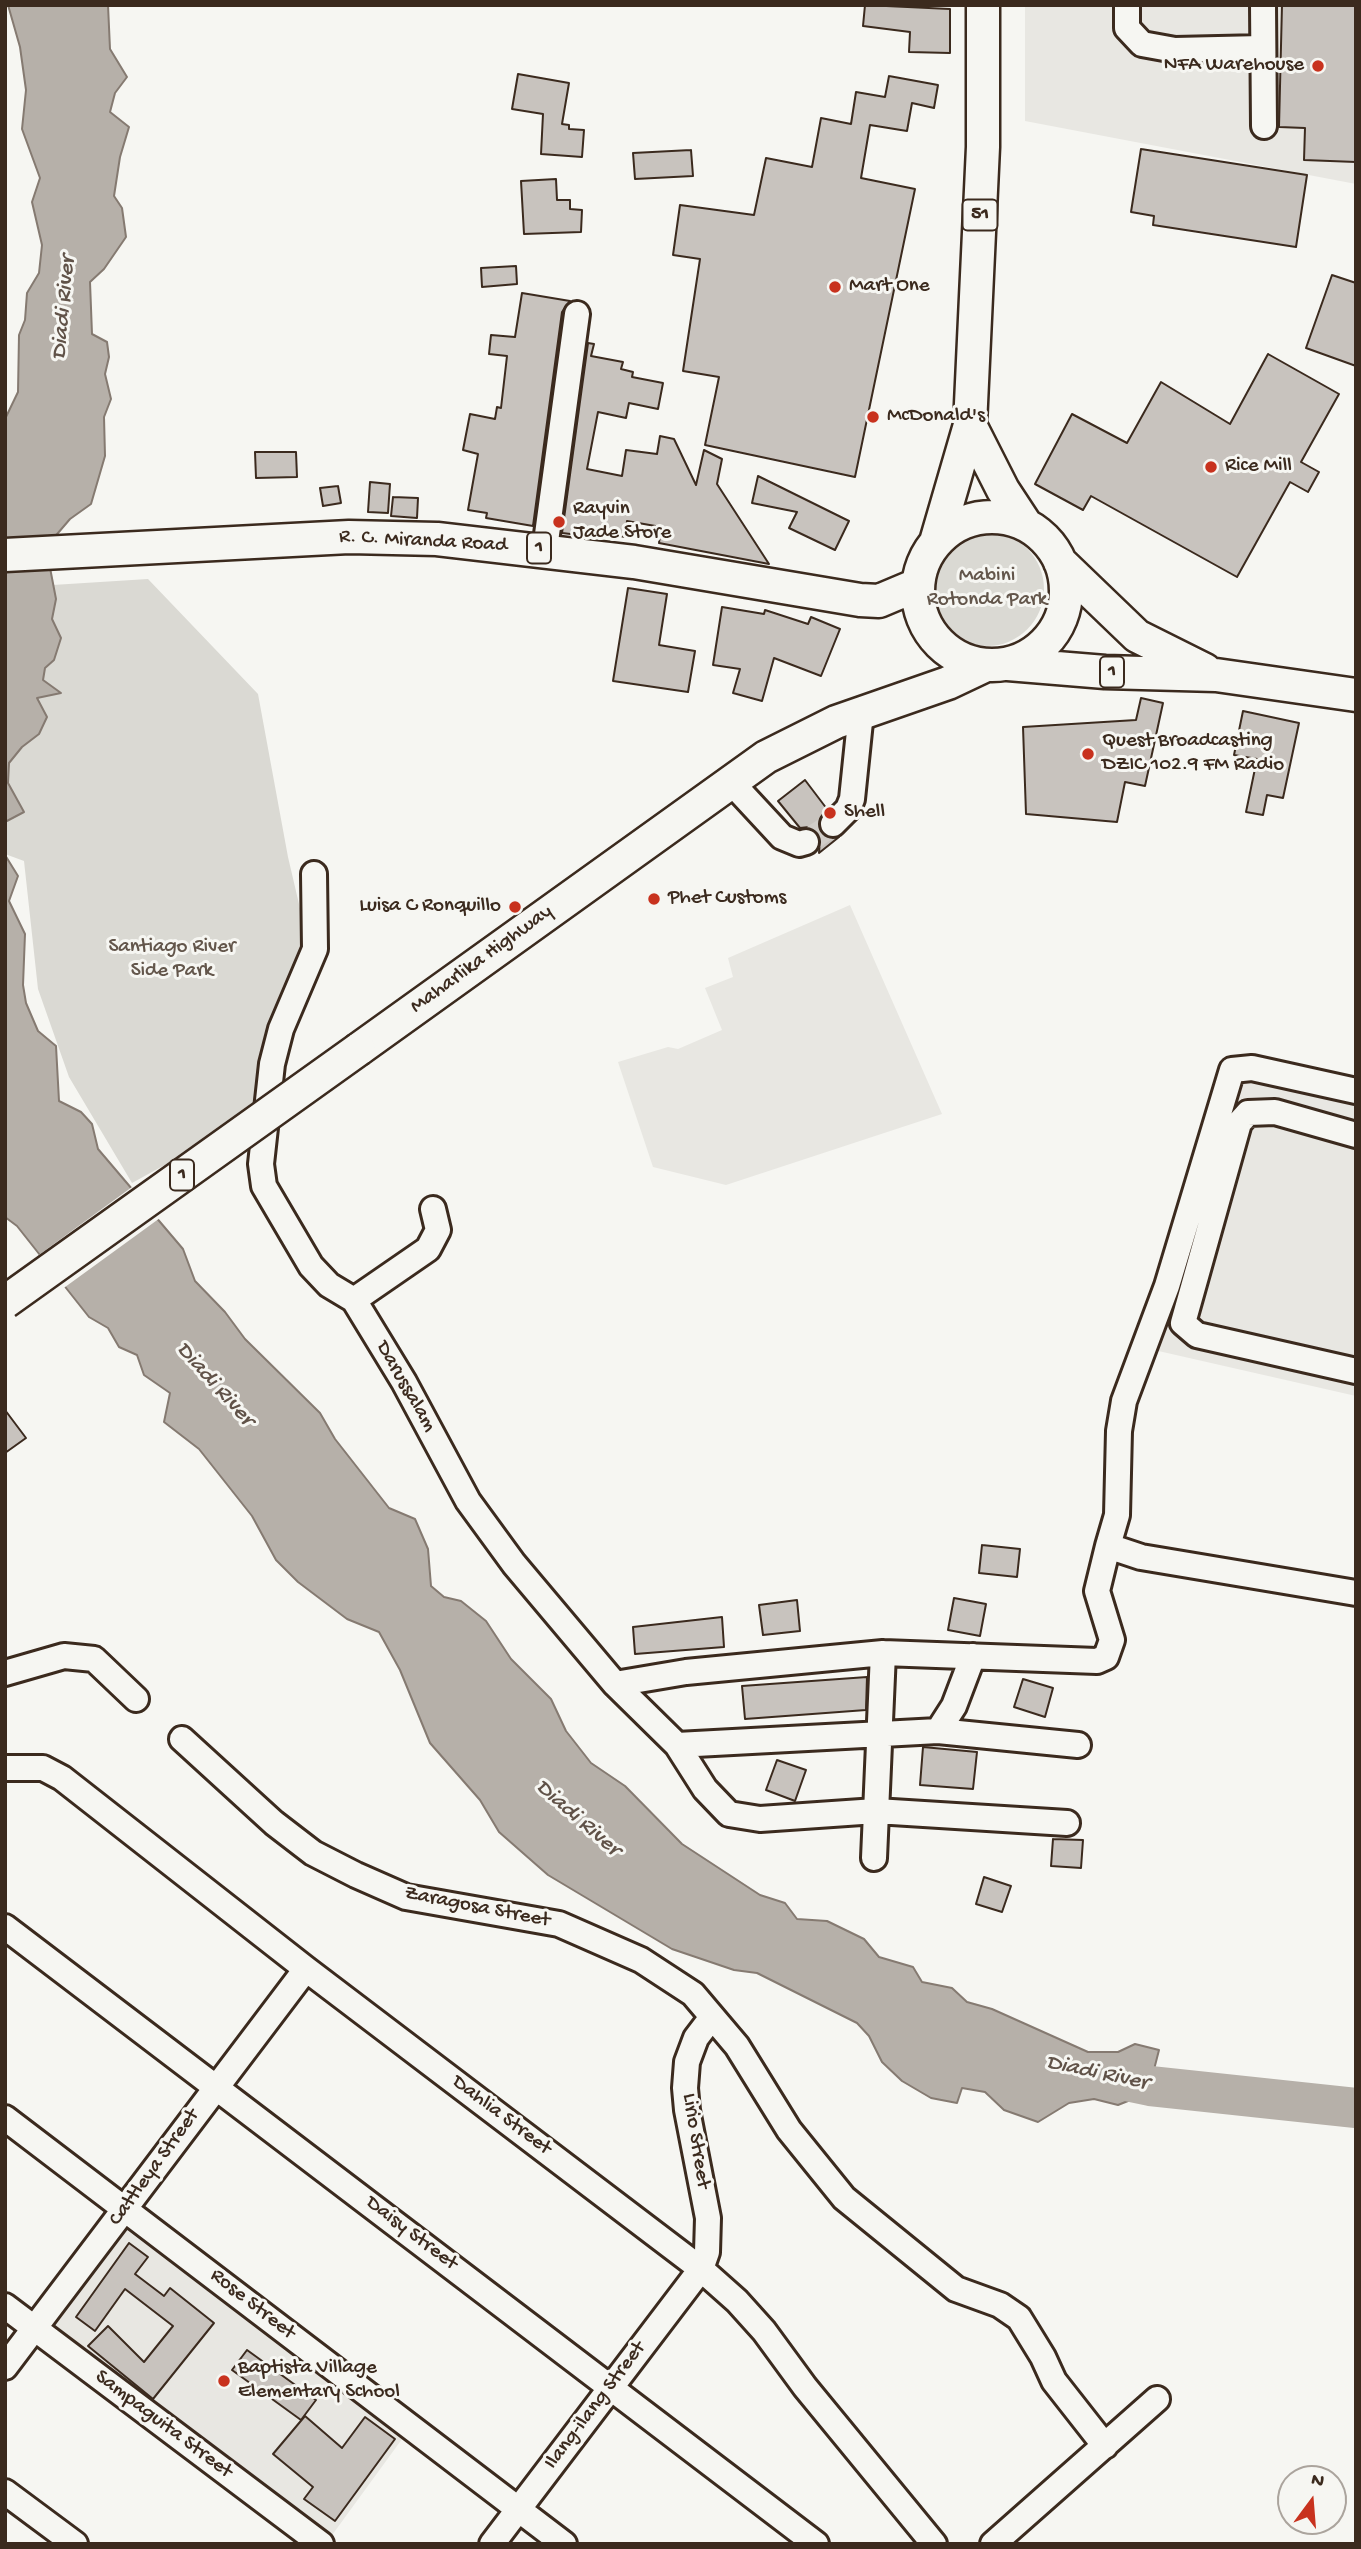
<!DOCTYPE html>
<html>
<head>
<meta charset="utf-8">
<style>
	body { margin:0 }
	#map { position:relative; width:1361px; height:2549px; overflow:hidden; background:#f6f6f2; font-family:"Gochi Hand",sans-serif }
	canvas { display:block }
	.frame { position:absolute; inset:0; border:7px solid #3b2a1e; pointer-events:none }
	.north { position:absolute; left:1277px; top:2465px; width:70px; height:70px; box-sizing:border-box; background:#f6f6f2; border:2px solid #aba49d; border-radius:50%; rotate:16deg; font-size:19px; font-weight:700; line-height:28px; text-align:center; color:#3b2a1e }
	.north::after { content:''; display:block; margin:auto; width:24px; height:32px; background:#c8321e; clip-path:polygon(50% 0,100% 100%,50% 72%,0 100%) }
</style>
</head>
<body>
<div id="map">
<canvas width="1361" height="2549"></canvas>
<div class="frame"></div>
<div class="north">N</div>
</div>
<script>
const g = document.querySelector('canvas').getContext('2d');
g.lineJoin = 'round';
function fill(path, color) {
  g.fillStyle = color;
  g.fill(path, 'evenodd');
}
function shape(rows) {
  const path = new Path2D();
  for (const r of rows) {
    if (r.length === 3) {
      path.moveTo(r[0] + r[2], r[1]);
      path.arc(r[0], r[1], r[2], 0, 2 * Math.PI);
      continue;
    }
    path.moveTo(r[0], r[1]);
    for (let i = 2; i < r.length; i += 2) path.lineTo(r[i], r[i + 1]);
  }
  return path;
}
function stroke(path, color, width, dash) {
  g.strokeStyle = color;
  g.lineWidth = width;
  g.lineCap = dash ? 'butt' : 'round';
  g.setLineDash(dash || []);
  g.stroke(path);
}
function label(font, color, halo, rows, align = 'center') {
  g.font = font + ' "Gochi Hand",sans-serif';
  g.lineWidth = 6;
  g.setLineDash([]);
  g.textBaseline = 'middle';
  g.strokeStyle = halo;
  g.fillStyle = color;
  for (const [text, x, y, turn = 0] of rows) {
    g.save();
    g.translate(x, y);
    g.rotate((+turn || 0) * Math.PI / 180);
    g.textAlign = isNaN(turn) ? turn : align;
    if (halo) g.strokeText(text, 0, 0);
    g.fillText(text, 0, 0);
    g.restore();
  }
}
fill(shape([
	[1025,5,1356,5,1356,184,1025,121],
	[850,905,942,1114,726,1185,653,1167,618,1062,668,1047,678,1049,722,1030,705,988,733,977,728,958],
	[1233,1075,1356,1103,1356,1396,1154,1350,1195,1242],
	[121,2226,405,2435,327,2542,45,2328]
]), '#e8e7e2');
fill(shape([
	[987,589,57],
	[148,579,258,694,288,857,313,964,310,988,270,1107,132,1183,69,1077,38,989,24,861,5,854,5,588]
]), '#dad9d3');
const water = shape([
	[8,5,108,5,110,49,127,77,115,93,110,112,129,127,120,157,114,196,122,208,126,237,104,269,90,282,92,334,107,342,109,357,105,374,111,399,104,417,105,456,91,504,70,519,46,547,56,599,52,619,61,638,54,660,45,668,43,680,61,693,37,698,47,717,39,734,22,747,9,763,8,783,24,812,5,822,5,419,18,392,19,335,25,320,27,293,39,273,42,245,32,202,40,178,22,129,26,90,20,47,8,5],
	[5,855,18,876,9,901,25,934,23,985,26,1003,38,1031,56,1046,59,1101,81,1112,92,1124,98,1149,183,1249,195,1281,225,1312,245,1339,320,1413,335,1439,389,1508,415,1519,428,1549,431,1586,444,1597,461,1601,486,1621,511,1659,551,1699,566,1731,591,1763,625,1786,682,1844,760,1895,785,1903,797,1919,827,1921,864,1939,879,1957,913,1967,922,1982,952,1988,967,2002,992,2009,1088,2052,1118,2052,1135,2044,1159,2050,1148,2093,1118,2105,1094,2099,1069,2103,1038,2122,1004,2110,985,2092,962,2088,957,2103,931,2098,902,2081,882,2062,869,2036,857,2023,757,1973,734,1970,672,1949,548,1875,499,1832,480,1800,430,1743,400,1670,379,1632,347,1619,298,1582,276,1560,252,1516,199,1449,164,1422,170,1393,144,1375,137,1355,119,1347,108,1328,89,1317,17,1226,5,1217,5,855]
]);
fill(water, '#b6b0a9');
stroke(water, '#857a71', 2);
fill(shape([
	[132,1187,160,1218,61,1290,36,1257]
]), '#f6f6f2');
stroke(shape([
	[1097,2075,1150,2086,1356,2108]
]), '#b6b0a9', 40);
const building = shape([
	[865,5,950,9,950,53,909,52,910,32,863,26,865,5],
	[1282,5,1356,5,1356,162,1304,160,1305,128,1279,127,1282,5],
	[518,74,569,83,562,124,569,125,569,129,584,130,582,157,541,154,543,114,512,109,518,74],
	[889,76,938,85,934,108,912,103,907,131,870,125,861,178,915,189,855,477,705,445,719,377,683,371,700,259,673,255,680,205,754,215,766,158,812,167,821,118,851,124,856,92,885,97,889,76],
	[1141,149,1307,175,1296,247,1153,225,1154,216,1131,212,1141,149],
	[691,150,693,176,635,179,633,153,691,150],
	[556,179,557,200,570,200,570,209,582,210,581,232,524,234,521,181,556,179],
	[516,266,517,284,482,287,481,268,516,266],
	[1332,275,1356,283,1356,366,1306,348,1332,275],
	[522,293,570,301,562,312,533,526,486,518,487,513,468,510,478,454,463,450,470,414,495,419,497,407,501,408,507,356,489,354,491,335,515,337,522,293],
	[588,343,594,344,591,356,623,362,621,369,633,372,632,377,663,383,658,409,629,403,626,418,598,412,587,469,622,476,626,450,657,454,660,436,674,439,696,485,704,450,722,459,717,484,769,564,659,543,661,527,627,521,625,537,580,528,579,535,562,533,588,343],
	[1268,354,1339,394,1301,462,1319,472,1308,492,1290,482,1237,577,1091,496,1083,510,1035,484,1072,414,1127,443,1161,382,1230,424,1268,354],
	[255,452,296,452,297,477,256,478,255,452],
	[758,476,849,521,835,550,789,528,797,512,752,503,758,476],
	[370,482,390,484,388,513,368,512,370,482],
	[338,486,341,503,323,506,320,488,338,486],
	[393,497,418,498,417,518,391,516,393,497],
	[628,588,667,594,659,645,695,651,688,692,613,681,628,588],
	[722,607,764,614,765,610,808,624,811,617,840,629,821,676,774,658,762,701,733,693,740,669,713,665,722,607],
	[1141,698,1163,703,1145,786,1125,782,1117,822,1026,814,1023,727,1136,720,1141,698],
	[1243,711,1299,723,1283,798,1267,795,1263,815,1246,812,1257,759,1234,755,1243,711],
	[805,780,827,809,819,821,822,834,830,838,839,837,819,853,820,839,817,832,809,827,800,828,778,801,805,780],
	[5,1410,26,1438,5,1453,5,1410],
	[982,1545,1020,1549,1017,1577,979,1573,982,1545],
	[954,1598,986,1604,980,1636,948,1630,954,1598],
	[797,1600,800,1631,763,1635,759,1605,797,1600],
	[722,1617,724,1647,635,1654,633,1627,722,1617],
	[867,1677,866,1710,745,1719,742,1686,867,1677],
	[1023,1679,1053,1688,1045,1717,1014,1707,1023,1679],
	[923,1747,977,1752,973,1789,920,1785,923,1747],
	[777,1760,806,1770,795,1801,766,1790,777,1760],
	[1053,1839,1083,1840,1081,1868,1051,1866,1053,1839],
	[984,1877,1011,1886,1002,1912,976,1904,984,1877],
	[129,2243,148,2257,135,2274,164,2296,170,2288,214,2323,153,2399,88,2346,108,2326,144,2362,173,2326,125,2289,95,2331,76,2317,129,2243],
	[247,2350,316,2400,301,2420,232,2370,247,2350],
	[305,2416,342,2448,365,2417,395,2439,335,2521,304,2499,313,2487,273,2454,305,2416]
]);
fill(building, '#c8c3be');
stroke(building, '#3b2a1e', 2);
stroke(shape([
	[806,842,833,824]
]), '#d1cdc8', 24, [24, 12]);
const minor = shape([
	[1127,5,1127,28,1142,44,1175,50,1262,48],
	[1263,5,1264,126],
	[545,549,577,314],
	[731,782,782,837,799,844,806,842],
	[833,824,848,809,852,799,861,712],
	[314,874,315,949,281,1029,272,1064,261,1164,264,1186,311,1266,329,1285,354,1300,404,1382,468,1501,514,1564,615,1684,677,1745,705,1789,729,1814,760,1819,876,1811,1067,1823],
	[1356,1091,1252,1068,1232,1070,1167,1286,1124,1401,1119,1431,1117,1515,1108,1546,1141,1557,1356,1593],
	[1356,1135,1275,1112,1248,1113,1239,1123,1183,1323,1197,1335,1356,1371],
	[354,1300,428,1249,438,1230,433,1209],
	[5,1673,64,1656,94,1659,136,1699],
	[615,1684,686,1672,883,1653,1097,1661,1106,1657,1112,1640,1097,1591,1108,1546],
	[938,1731,954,1706,973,1656],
	[182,1739,274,1823,313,1853,356,1875,406,1897,559,1924,641,1960,693,1994,737,2046,789,2130,844,2198,956,2289,1000,2305,1019,2318,1043,2357,1054,2381,1105,2446],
	[677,1745,938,1731,1078,1745],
	[5,1768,43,1768,62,1778,306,1969,701,2269,737,2301,764,2331,805,2387,934,2544],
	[874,1858,883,1653],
	[5,1927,816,2544],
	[5,2118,564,2544],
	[5,2306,321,2544],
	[5,2367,306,1969],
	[5,2492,75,2544],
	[492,2544,701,2269,707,2252,708,2218,687,2110,685,2088,687,2062,696,2038,712,2017],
	[993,2544,1157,2399]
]);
const major = shape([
	[970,425,1003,490,1026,525],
	[992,591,74],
	[936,542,970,425,983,147,983,5],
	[5,555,349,537,437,539,634,562,860,600,879,601,917,585],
	[1060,562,1137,636,1205,670],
	[1008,664,1105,672,1216,675,1356,695],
	[359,1049,766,757,836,722,948,683,986,665]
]);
stroke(minor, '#3b2a1e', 30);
stroke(major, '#3b2a1e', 37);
stroke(minor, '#f6f6f2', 24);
stroke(major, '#f6f6f2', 32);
const majorBridge = shape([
	[5,1302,359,1049]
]);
stroke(majorBridge, '#3b2a1e', 37, []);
stroke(majorBridge, '#f6f6f2', 32);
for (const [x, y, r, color] of [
	[1318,66,7,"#c8321e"],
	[835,287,7,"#c8321e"],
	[873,417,7,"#c8321e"],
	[1211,467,7,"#c8321e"],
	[559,522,7,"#c8321e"],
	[1088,754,7,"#c8321e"],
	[830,813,7,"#c8321e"],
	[654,899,7,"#c8321e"],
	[515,907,7,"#c8321e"],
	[224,2381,7,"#c8321e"]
]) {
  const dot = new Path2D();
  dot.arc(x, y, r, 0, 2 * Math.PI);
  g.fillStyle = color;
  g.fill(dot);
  stroke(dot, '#f6f6f2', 2.5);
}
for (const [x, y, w] of [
	[980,215,35],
	[539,548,24],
	[1112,672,24],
	[182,1175,24]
]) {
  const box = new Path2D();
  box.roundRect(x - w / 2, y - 15.5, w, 31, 5);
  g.fillStyle = '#f6f6f2';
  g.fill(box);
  stroke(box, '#3b2a1e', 2);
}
label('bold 19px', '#3b2a1e', null, [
	["51",980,215],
	["1",539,548],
	["1",1112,672],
	["1",182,1175]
]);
label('21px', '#3b2a1e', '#f6f6f2', [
	["NFA Warehouse",1304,66,"right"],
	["Mart One",849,287],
	["McDonald's",887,417],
	["Rice Mill",1225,467],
	["Rayvin",573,510],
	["Jade Store",573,534],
	["Quest Broadcasting",1102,742],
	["DZIC 102.9 FM Radio",1102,766],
	["Shell",844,813],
	["Phet Customs",668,899],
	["Luisa C Ronquillo",501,907,"right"],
	["Baptista Village",238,2369],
	["Elementary School",238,2393]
], 'left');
label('21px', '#3b2a1e', '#f6f6f2', [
	["R. C. Miranda Road",423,542,3],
	["Maharlika Highway",482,960,-36],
	["Darussalam",405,1387,60],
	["Zaragosa Street",477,1908,11],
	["Dahlia Street",501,2116,37],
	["Lirio Street",695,2141,81],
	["Cattleya Street",155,2168,-54],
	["Daisy Street",411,2234,37],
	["Rose Street",252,2305,38],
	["Ilang-ilang Street",596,2406,-53],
	["Sampaguita Street",163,2425,37]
]);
label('21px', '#63564b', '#f6f6f2', [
	["Mabini",987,577],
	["Rotonda Park",987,601],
	["Santiago River",172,948],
	["Side Park",172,972]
]);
label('italic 23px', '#605248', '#f6f6f2', [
	["Diadi River",65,308,-85],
	["Diadi River",214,1385,48],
	["Diadi River",577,1819,41],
	["Diadi River",1097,2074,12]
]);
</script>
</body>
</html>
